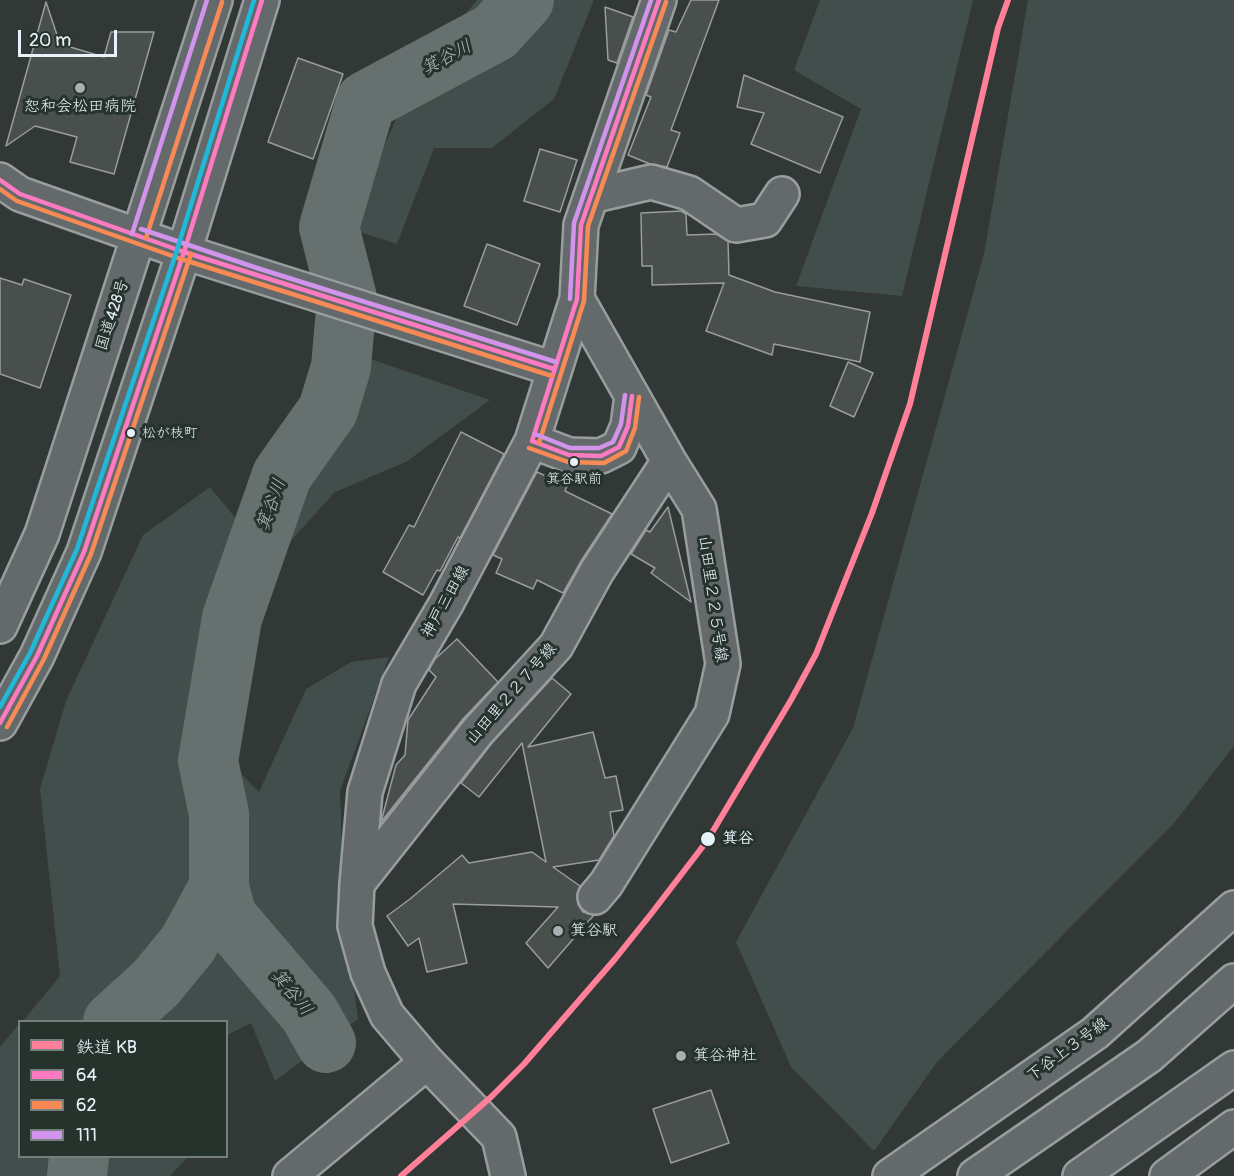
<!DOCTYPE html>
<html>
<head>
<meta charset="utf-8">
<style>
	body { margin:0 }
	#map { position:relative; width:1234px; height:1176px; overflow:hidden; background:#313835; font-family:Pangolin,"Klee One",sans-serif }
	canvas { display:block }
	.legend { position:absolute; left:18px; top:1020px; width:210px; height:138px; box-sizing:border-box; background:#26332d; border:2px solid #747f7e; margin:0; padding:8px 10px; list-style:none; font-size:18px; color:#e8f1f8 }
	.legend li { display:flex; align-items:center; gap:12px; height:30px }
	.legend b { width:30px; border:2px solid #747f7e }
	.scale { position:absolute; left:18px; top:30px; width:99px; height:27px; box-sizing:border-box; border:3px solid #e8f1f8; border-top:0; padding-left:8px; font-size:18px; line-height:21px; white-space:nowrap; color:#e8f1f8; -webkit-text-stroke:4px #26332d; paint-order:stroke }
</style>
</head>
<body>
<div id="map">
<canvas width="1234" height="1176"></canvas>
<ul class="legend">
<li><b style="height:8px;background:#ff8098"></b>鉄道 KB</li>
<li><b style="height:8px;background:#fe7ac1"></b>64</li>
<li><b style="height:8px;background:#f98a56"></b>62</li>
<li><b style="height:8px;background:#d193ec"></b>111</li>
</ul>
<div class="scale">20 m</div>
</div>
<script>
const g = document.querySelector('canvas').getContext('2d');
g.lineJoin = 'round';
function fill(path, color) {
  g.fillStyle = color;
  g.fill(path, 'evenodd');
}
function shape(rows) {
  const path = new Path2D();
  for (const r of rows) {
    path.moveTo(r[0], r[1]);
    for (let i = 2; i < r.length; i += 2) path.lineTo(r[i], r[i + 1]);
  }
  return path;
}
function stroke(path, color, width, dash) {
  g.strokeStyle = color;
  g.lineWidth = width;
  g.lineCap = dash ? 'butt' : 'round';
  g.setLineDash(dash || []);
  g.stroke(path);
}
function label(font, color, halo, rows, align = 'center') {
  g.font = font + ' Pangolin,"Klee One",sans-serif';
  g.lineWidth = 6;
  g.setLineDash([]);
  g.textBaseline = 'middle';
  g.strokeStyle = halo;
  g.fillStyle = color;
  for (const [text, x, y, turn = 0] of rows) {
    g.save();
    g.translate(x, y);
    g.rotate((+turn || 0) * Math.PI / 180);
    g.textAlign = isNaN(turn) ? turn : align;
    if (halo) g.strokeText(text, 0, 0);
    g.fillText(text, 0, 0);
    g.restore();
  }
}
fill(shape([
	[477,0,594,0,554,99,492,148,434,148,397,244,348,228,397,117,381,72,454,28],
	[820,0,973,0,902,296,796,286,861,109,794,70],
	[1028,0,1234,0,1234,746,1175,822,937,1062,874,1151,791,1067,736,942,853,728,984,254],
	[359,355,490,400,406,462,335,492,269,565,208,623,190,721,259,792,306,689,351,662,389,657,340,791,344,909,358,1019,275,1081,251,1023,227,1035,226,1022,22,1022,60,976,40,789,66,701,143,535,210,487,246,531,287,495,352,399],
	[19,1024,20,1156,188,1157,170,1176,0,1176,0,1047]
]), '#424e4b');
stroke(shape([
	[113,1022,156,983,188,944,219,887],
	[326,1043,309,1013,227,917,219,887,219,814,208,761,232,618,282,475,328,410,341,367,347,298,329,227,366,101,495,32,524,0],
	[77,1176,79,1156]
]), '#66716f', 60);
const building = shape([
	[691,0,719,0,671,130,680,133,667,167,650,164,628,155,651,97,646,95,669,30,676,32,691,0],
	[46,2,60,44,104,57,111,32,154,32,114,174,70,162,77,137,35,126,6,146,46,2],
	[605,7,633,17,617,63,608,60,605,7],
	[298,58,343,74,313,159,268,142,298,58],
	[744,75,843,117,820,173,751,144,764,113,737,107,744,75],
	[540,149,577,160,560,212,524,201,540,149],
	[681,211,686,214,687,235,716,234,728,241,729,275,775,292,870,312,860,362,774,344,772,355,706,331,724,283,652,285,652,266,642,266,641,213,681,211],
	[487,244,540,264,517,325,464,306,487,244],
	[0,278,22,285,24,279,71,295,40,388,0,374,0,278],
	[848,362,873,373,854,417,830,406,848,362],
	[461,432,504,454,460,538,458,537,440,571,437,570,423,595,383,572,409,525,414,527,461,432],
	[537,472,567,486,565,491,612,514,581,561,563,593,537,580,533,589,496,573,502,559,493,555,537,472],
	[668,507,682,565,691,602,651,573,655,568,631,554,646,530,650,532,668,507],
	[457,639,498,682,463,719,381,822,396,765,405,755,408,720,436,677,429,670,435,659,457,639],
	[552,678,571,694,528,747,593,732,605,778,616,776,623,810,610,812,614,836,599,860,553,867,580,886,577,894,578,904,583,912,594,915,548,968,526,943,558,907,453,904,467,963,427,972,419,938,408,946,387,916,410,899,462,855,469,863,532,852,546,862,522,743,479,797,461,783,492,743,552,678],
	[711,1090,729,1143,671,1163,653,1109,711,1090]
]);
fill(building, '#494f4d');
stroke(building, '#989d9e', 1.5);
const minor = shape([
	[0,180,20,194,184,252,554,369],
	[591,196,651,182,689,193,736,225,765,220,782,194],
	[577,299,669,461,699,509,723,664,712,714,606,884,595,897],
	[532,441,569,455,601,456,619,447,628,426,632,396],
	[357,884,478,731,556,646,597,571,669,461],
	[290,1176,427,1062],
	[508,1176,499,1137,427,1062,387,1015,368,973,355,926,357,884,365,792,399,684,446,604,532,441,577,299,581,225,659,0],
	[890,1176,1095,1033,1234,908]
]);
const highway = shape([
	[0,626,42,534,215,0],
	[0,723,37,656,84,552,184,252,262,0],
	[975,1176,1149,1056,1234,981],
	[1080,1176,1234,1068],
	[1167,1176,1234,1127]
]);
stroke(minor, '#989d9e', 38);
stroke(highway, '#989d9e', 38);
stroke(minor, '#646a6b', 33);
stroke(highway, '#646a6b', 33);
stroke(shape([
	[0,180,20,194,184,252,554,369],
	[532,441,577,299,581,225,659,0],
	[532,441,569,455,601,456,619,447,628,426,632,396],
	[0,723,37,656,84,552,184,252,262,0]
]), '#fe7ac1', 4.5);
stroke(shape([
	[0,189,17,201,181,259,552,376],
	[146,238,222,2],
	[539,443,584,301,588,226,666,2],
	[529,448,568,462,604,463,626,451,635,428,639,397],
	[7,727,44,659,91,554,191,254]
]), '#f98a56', 4.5);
stroke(shape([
	[141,229,257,268,556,362],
	[132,234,207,0],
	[570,299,574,223,651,0],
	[535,434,570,448,599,448,613,442,621,424,625,395]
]), '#d193ec', 4.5);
stroke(shape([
	[0,707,30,653,77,549,177,250,254,0]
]), '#20b9da', 4.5);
stroke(shape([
	[401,1176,491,1097,524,1064,615,959,651,914,707,841,791,700,816,654,872,513,910,404,998,28,1008,0]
]), '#ff8098', 6);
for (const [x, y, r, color] of [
	[80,88,6,"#a8b0b4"],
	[131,433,5,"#e8f1f8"],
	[574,462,5,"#e8f1f8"],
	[708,839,8,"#e8f1f8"],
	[558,931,6,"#a8b0b4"],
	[681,1056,6,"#a8b0b4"]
]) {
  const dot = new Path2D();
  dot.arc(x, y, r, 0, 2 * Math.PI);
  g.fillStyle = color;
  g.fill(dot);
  stroke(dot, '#26332d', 2);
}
label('14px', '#e8f1f8', '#26332d', [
	["松が枝町",142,433],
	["箕谷駅前",574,479,"center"]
], 'left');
label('16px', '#e8f1f8', '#26332d', [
	["恕和会松田病院",80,107,"center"],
	["箕谷駅",570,931],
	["箕谷神社",693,1056]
], 'left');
label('16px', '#e8f1f8', '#26332d', [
	["国道428号",113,315,-72],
	["山田里２２５号線",712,599,82],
	["神戸三田線",446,602,-61],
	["山田里２２７号線",512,694,-49],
	["下谷上３号線",1068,1050,-36]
]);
label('bold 16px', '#e8f1f8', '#26332d', [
	["箕谷",722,839]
], 'left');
label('italic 18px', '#b0babd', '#26332d', [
	["箕谷川",447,58,-28],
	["箕谷川",272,505,-70],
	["箕谷川",291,993,51]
]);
</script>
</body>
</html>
